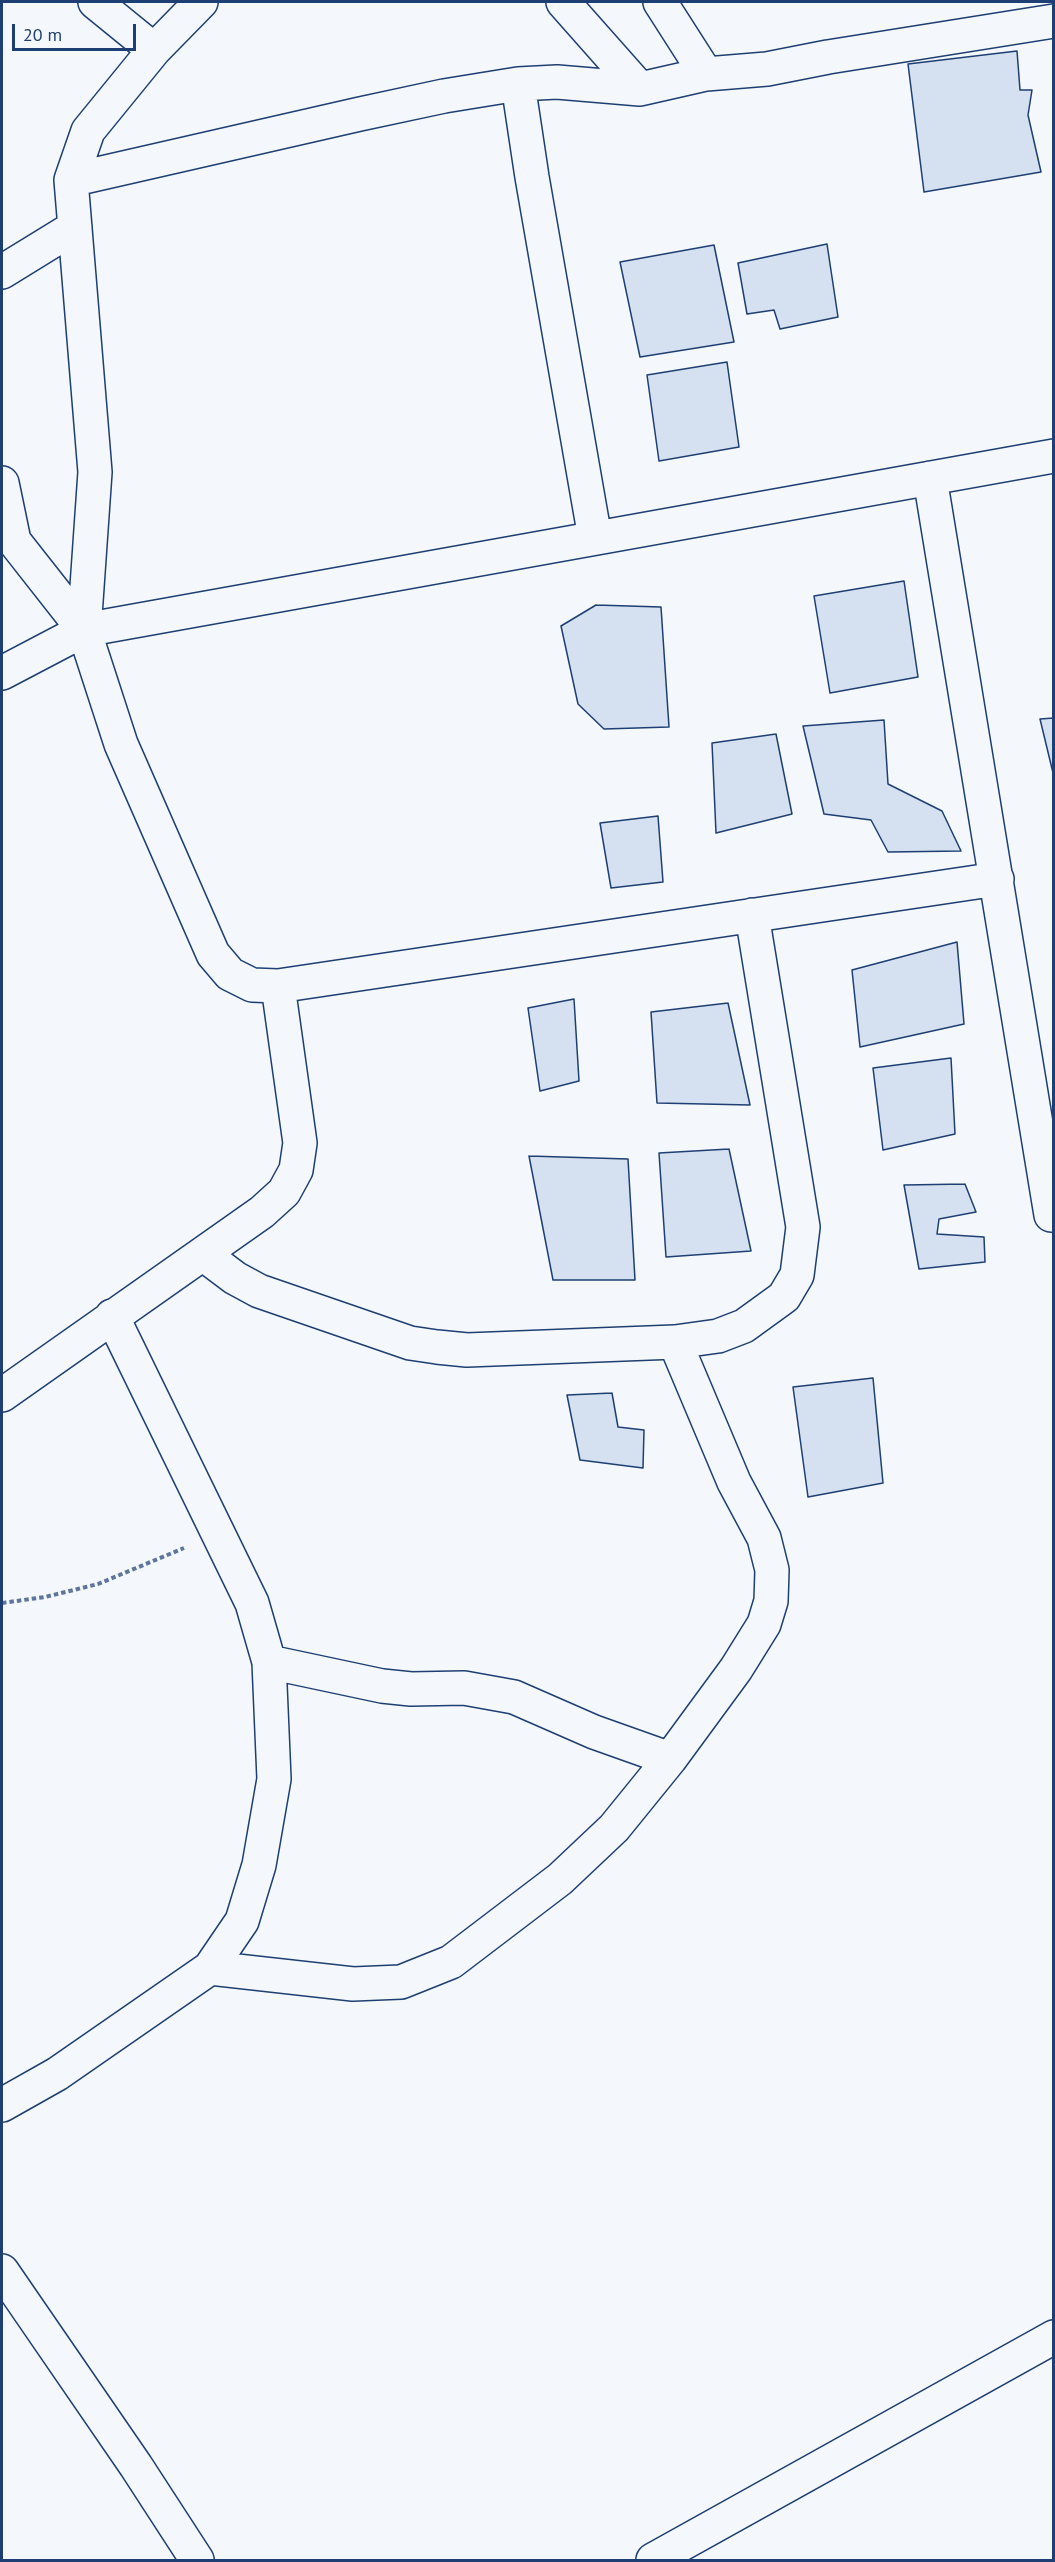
<!DOCTYPE html>
<html>
<head>
<meta charset="utf-8">
<style>
	body { margin:0 }
	#map { position:relative; width:1055px; height:2562px; overflow:hidden; background:#f4f7fb; font-family:"PT Sans",sans-serif }
	canvas { display:block }
	.frame { position:absolute; inset:0; border:3px solid #1d3f73; pointer-events:none }
	.scale { position:absolute; left:12px; top:24px; width:124px; height:27px; box-sizing:border-box; border:3px solid #1d3f73; border-top:0; padding-left:8px; font-size:18px; line-height:21px; white-space:nowrap; color:#1d3f73; -webkit-text-stroke:4px #f4f7fb; paint-order:stroke }
</style>
</head>
<body>
<div id="map">
<canvas width="1055" height="2562"></canvas>
<div class="frame"></div>
<div class="scale">20 m</div>
</div>
<script>
const g = document.querySelector('canvas').getContext('2d');
g.lineJoin = 'round';
function fill(path, color) {
  g.fillStyle = color;
  g.fill(path, 'evenodd');
}
function shape(rows) {
  const path = new Path2D();
  for (const r of rows) {
    path.moveTo(r[0], r[1]);
    for (let i = 2; i < r.length; i += 2) path.lineTo(r[i], r[i + 1]);
  }
  return path;
}
function stroke(path, color, width, dash) {
  g.strokeStyle = color;
  g.lineWidth = width;
  g.lineCap = dash ? 'butt' : 'round';
  g.setLineDash(dash || []);
  g.stroke(path);
}
const building = shape([
	[1017,51,1020,90,1032,90,1028,115,1041,172,924,192,908,64,1017,51],
	[827,244,838,317,780,329,774,310,747,314,738,263,827,244],
	[714,245,734,342,640,357,620,262,714,245],
	[727,362,739,447,659,461,647,375,727,362],
	[904,581,918,677,830,693,814,596,904,581],
	[596,605,661,607,669,727,604,729,578,704,561,626,596,605],
	[1054,718,1054,777,1040,719,1054,718],
	[884,720,888,784,942,811,961,851,888,852,871,820,824,814,803,726,884,720],
	[776,734,792,814,716,833,712,743,776,734],
	[658,816,663,882,611,888,600,823,658,816],
	[957,942,964,1024,860,1047,852,970,957,942],
	[574,999,579,1081,540,1091,528,1008,574,999],
	[728,1003,750,1105,657,1103,651,1012,728,1003],
	[951,1058,955,1134,883,1150,873,1068,951,1058],
	[729,1149,751,1251,666,1257,659,1153,729,1149],
	[529,1156,628,1159,635,1280,553,1280,529,1156],
	[965,1184,976,1212,939,1219,937,1234,984,1237,985,1262,919,1269,904,1185,965,1184],
	[873,1378,883,1483,808,1497,793,1387,873,1378],
	[612,1393,618,1427,644,1430,643,1468,580,1460,567,1395,612,1393]
]);
fill(building, '#d5e0f0');
stroke(building, '#1d3f73', 1.5);
const minor = shape([
	[95,2,154,50],
	[563,2,640,89],
	[660,2,706,74],
	[71,180,360,114,444,96,518,84],
	[2,272,75,227],
	[930,478,1051,1215],
	[2,483,14,541,84,630,121,744,213,954,230,974,252,985,278,986,997,879],
	[595,538,532,177,518,84,557,82,640,89,706,74,767,69,828,57,1054,21],
	[84,630,95,472,71,180,88,131,154,50,201,2],
	[2,673,84,630,1054,456],
	[203,1254,235,1278,259,1291,410,1343,437,1347,467,1350,675,1342,718,1336,744,1326,784,1297,797,1275,803,1227,752,915],
	[2,1395,262,1212,284,1192,296,1170,300,1143,278,986],
	[269,1662,382,1686,411,1689,464,1688,514,1697,594,1732,670,1759],
	[210,1968,353,1984,401,1982,451,1962,560,1879,614,1828,670,1759,736,1669,764,1624,771,1601,772,1570,764,1538,734,1482,675,1342],
	[2,2105,57,2074,210,1968,242,1921,259,1865,274,1779,269,1662,252,1603,112,1316],
	[2,2271,136,2466,197,2560],
	[653,2560,1054,2337]
]);
stroke(minor, '#1d3f73', 36);
stroke(shape([
	[2,1603,45,1597,98,1584,184,1548]
]), '#5e769c', 4, [4.5, 3]);
stroke(minor, '#f4f7fb', 33);
</script>
</body>
</html>
